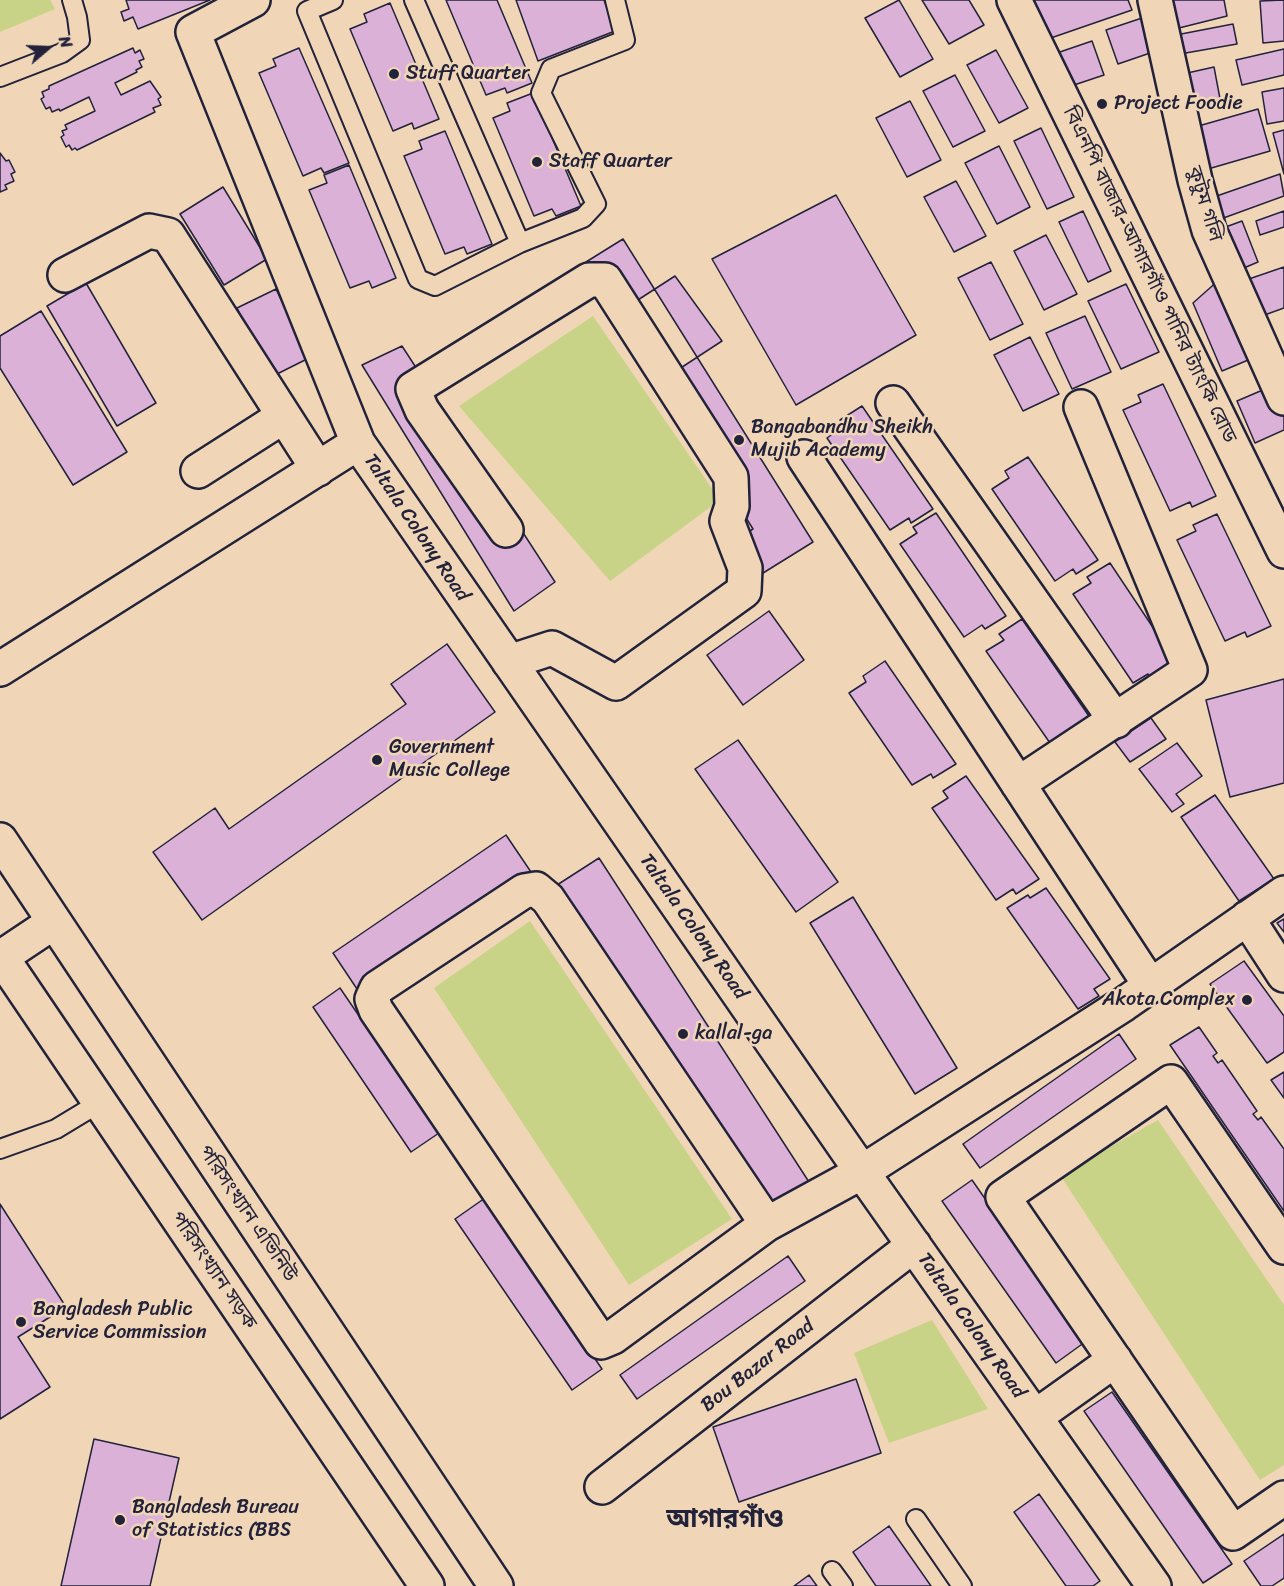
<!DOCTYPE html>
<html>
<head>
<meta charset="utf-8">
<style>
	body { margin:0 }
	#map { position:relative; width:1284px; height:1586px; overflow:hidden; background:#f0d6b7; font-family:Sriracha,sans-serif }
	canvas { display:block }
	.north { position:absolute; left:18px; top:18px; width:60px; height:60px; -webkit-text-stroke:4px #f0d6b7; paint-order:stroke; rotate:71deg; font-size:16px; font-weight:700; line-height:24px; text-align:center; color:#22223b }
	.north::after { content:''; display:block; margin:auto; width:21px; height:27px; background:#22223b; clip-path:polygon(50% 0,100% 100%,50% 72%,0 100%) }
</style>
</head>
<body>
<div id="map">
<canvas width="1284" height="1586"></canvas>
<div class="north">N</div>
</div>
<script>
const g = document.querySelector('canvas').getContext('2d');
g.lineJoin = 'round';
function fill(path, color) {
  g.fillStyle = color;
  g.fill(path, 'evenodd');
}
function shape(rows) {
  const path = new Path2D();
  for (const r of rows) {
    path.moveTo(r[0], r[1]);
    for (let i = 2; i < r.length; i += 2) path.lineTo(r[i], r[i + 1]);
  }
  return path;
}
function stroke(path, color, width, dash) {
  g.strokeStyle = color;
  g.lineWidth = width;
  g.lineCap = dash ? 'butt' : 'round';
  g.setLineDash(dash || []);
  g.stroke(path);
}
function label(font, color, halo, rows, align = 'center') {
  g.font = font + ' Sriracha,"Noto Sans Bengali",sans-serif';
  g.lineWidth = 5;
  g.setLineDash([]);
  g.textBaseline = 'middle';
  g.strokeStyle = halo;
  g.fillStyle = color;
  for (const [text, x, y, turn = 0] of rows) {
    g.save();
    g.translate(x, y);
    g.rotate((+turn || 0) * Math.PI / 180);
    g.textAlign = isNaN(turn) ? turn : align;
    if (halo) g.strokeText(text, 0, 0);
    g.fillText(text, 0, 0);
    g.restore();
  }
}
fill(shape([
	[0,0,50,0,55,9,0,32],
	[593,316,720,500,610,581,459,406],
	[530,921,732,1219,629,1285,434,988],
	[1158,1120,1284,1305,1284,1465,1260,1480,1060,1175],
	[932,1320,988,1409,889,1443,854,1353]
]), '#c8d387');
const building = shape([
	[126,0,210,0,138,29,133,17,124,21,121,12,129,9,126,0],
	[446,0,497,0,532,83,507,93,505,88,486,95,446,0],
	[516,0,604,0,615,31,538,61,516,0],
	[899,0,933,59,900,77,865,18,899,0],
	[922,0,969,0,984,25,949,44,922,0],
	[1031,0,1128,0,1132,10,1045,40,1031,0],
	[1168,0,1224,0,1227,16,1175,29,1168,0],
	[1284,0,1284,41,1263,43,1260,1,1284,0],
	[390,3,439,119,414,129,412,123,393,131,350,29,367,22,364,14,390,3],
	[1145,17,1156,51,1118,64,1106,30,1145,17],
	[1233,24,1237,44,1180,54,1176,35,1233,24],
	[1092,41,1104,75,1065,88,1054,54,1092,41],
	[133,48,135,53,140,50,144,59,139,61,142,67,136,70,137,72,115,83,121,95,150,81,161,97,158,99,161,105,153,108,155,112,77,150,75,148,72,150,69,145,66,147,61,137,64,135,62,131,67,129,65,125,95,111,89,97,60,111,59,109,52,112,50,107,46,109,41,99,44,97,42,92,49,89,49,86,133,48],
	[299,48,349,163,324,173,321,168,303,176,259,73,276,66,273,59,299,48],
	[1284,49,1284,75,1242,85,1236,60,1284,49],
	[996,50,1028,108,999,123,967,65,996,50],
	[1214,67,1221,104,1181,113,1174,76,1214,67],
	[955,75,985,131,953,147,923,91,955,75],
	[1284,88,1284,121,1267,124,1262,92,1284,88],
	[533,93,581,206,556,216,552,209,534,216,493,118,510,111,507,103,533,93],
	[910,101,941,160,907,177,876,118,910,101],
	[1258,109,1270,151,1208,169,1195,127,1258,109],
	[1041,128,1074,197,1047,209,1014,141,1041,128],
	[1284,130,1284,174,1273,133,1284,130],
	[445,131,492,244,467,254,464,247,445,254,404,156,422,149,419,141,445,131],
	[999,146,1030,207,997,224,965,163,999,146],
	[0,153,6,161,9,160,15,172,11,174,14,181,5,185,7,189,0,192,0,153],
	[349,165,396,278,372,288,369,281,350,288,309,190,327,183,324,175,349,165],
	[1280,174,1284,196,1218,220,1211,198,1280,174],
	[956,181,986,236,954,252,924,197,956,181],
	[223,187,267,259,224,285,180,214,223,187],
	[836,195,916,335,796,405,712,259,836,195],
	[1083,211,1111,271,1088,282,1059,222,1083,211],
	[1284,211,1284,227,1260,235,1256,221,1284,211],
	[1242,221,1258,262,1239,270,1223,228,1242,221],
	[1046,235,1077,294,1044,310,1014,251,1046,235],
	[623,239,813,542,747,583,724,547,753,529,586,262,623,239],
	[991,262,1023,324,990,340,958,278,991,262],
	[1284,267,1284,308,1259,317,1246,280,1284,267],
	[675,276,722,341,673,373,627,307,675,276],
	[1220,279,1253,358,1222,371,1193,303,1220,279],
	[86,283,156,403,117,426,47,306,86,283],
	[1126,284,1159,352,1121,369,1088,301,1126,284],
	[276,289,309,358,271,377,237,308,276,289],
	[41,311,127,452,73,485,0,368,0,336,41,311],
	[1085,316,1111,372,1072,389,1046,333,1085,316],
	[1030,337,1059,394,1023,411,994,355,1030,337],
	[402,346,555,582,514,611,362,365,402,346],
	[1163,384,1216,496,1192,507,1190,502,1170,511,1123,410,1141,402,1138,395,1163,384],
	[1272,386,1284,412,1284,430,1255,443,1237,401,1272,386],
	[862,406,933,509,911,523,909,518,890,530,827,438,844,426,840,420,862,406],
	[1028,457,1098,560,1076,574,1073,569,1055,581,992,489,1009,478,1005,471,1028,457],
	[936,513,1006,616,985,629,982,625,964,637,900,544,917,533,913,527,936,513],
	[1217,514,1271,626,1247,637,1245,632,1225,641,1177,540,1196,531,1193,525,1217,514],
	[1110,563,1178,665,1153,681,1148,674,1133,683,1073,594,1091,583,1087,577,1110,563],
	[769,611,804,660,743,705,707,655,769,611],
	[1022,619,1093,722,1050,743,986,651,1004,640,999,634,1022,619],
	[447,644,495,712,202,920,153,852,215,808,229,829,406,704,391,684,447,644],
	[885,661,956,764,933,778,931,774,912,785,849,693,866,682,863,676,885,661],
	[1284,679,1284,783,1230,797,1206,700,1284,679],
	[1151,718,1166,739,1130,762,1115,742,1151,718],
	[738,740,838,882,796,912,695,769,738,740],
	[1177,743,1202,776,1176,794,1184,804,1172,812,1139,769,1177,743],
	[966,776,1039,879,1016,894,1013,889,996,900,932,808,948,798,943,791,966,776],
	[1215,795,1274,879,1239,901,1181,817,1215,795],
	[506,835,531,872,357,989,333,953,506,835],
	[599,858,809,1182,767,1209,557,885,599,858],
	[1046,888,1110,979,1094,989,1099,996,1078,1009,1007,908,1028,895,1030,898,1046,888],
	[853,897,957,1068,915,1094,810,923,853,897],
	[1284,919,1284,932,1277,923,1284,919],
	[1244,961,1284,1016,1284,1052,1267,1063,1210,984,1244,961],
	[340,988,439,1133,411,1152,313,1007,340,988],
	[1199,1027,1217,1053,1213,1056,1218,1063,1222,1060,1257,1111,1253,1114,1258,1120,1261,1117,1284,1149,1284,1211,1170,1045,1199,1027],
	[1119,1034,1136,1059,980,1168,963,1144,1119,1034],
	[1284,1072,1284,1098,1271,1080,1284,1072],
	[972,1180,1085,1342,1056,1363,942,1201,972,1180],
	[485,1198,602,1369,572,1390,455,1219,485,1198],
	[0,1204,66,1307,18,1337,50,1387,0,1419,0,1204],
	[788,1256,805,1281,637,1399,620,1375,788,1256],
	[856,1379,881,1453,739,1502,713,1427,856,1379],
	[1112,1392,1232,1564,1203,1583,1084,1411,1112,1392],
	[94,1439,179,1458,150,1586,61,1586,94,1439],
	[1039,1494,1100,1581,1093,1586,1066,1586,1014,1512,1039,1494],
	[889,1526,931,1586,876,1586,853,1552,889,1526],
	[1284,1534,1284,1578,1272,1586,1261,1586,1244,1561,1284,1534],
	[809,1575,817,1586,794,1586,809,1575]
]);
fill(building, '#dcb1d7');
stroke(building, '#22223b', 1.5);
const service = shape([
	[333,0,307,11,418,279,435,286,520,243,583,218,596,204,541,93,551,69,625,40,615,0],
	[414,0,520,243],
	[0,77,62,53,80,40,77,17,72,0],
	[0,1149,56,1129,99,1103],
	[916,1519,962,1586],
	[832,1571,843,1586]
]);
const minor = shape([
	[1014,0,1284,551],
	[1155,0,1195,180,1209,230,1284,398],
	[65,275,149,231,168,235,318,469],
	[893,403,1116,721],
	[358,443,862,1172,1154,1586],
	[804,457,1150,985],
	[198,471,284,416],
	[506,530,422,410,413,389,589,280,605,280,731,477,732,506,727,521,745,568,744,591,616,683,552,648,509,662],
	[0,669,358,443,193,32,253,0],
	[1018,784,1190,670,1081,407],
	[1247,918,1284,975],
	[767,1224,548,899,536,889,524,891,377,988,372,999,376,1010,601,1342,613,1337,767,1224,862,1172,1124,1004,1284,893],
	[1284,1247,1171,1082,1003,1197,1233,1533,1284,1498],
	[1035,1417,1115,1360],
	[602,1487,914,1245]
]);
const tertiary = shape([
	[0,840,496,1586],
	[0,955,427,1586],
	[0,958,54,922]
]);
stroke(service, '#22223b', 22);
stroke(minor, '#22223b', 38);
stroke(tertiary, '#22223b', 38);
stroke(service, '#f0d6b7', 18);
stroke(minor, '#f0d6b7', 33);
stroke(tertiary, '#f0d6b7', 33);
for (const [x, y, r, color] of [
	[394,74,6,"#22223b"],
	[1102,104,6,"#22223b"],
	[537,162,6,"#22223b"],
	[739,440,6,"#22223b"],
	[377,760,6,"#22223b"],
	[1247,1000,6,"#22223b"],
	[683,1034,6,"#22223b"],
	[21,1322,6,"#22223b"],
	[120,1520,6,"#22223b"]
]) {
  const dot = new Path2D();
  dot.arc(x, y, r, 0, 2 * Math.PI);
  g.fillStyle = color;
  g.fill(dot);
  stroke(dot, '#f0d6b7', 2);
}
label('20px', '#22223b', '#f0d6b7', [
	["Stuff Quarter",406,74],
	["Project Foodie",1114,104],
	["Staff Quarter",549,162],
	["Bangabandhu Sheikh",751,428],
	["Mujib Academy",751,451],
	["Government",389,748],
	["Music College",389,771],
	["Akota Complex",1235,1000,"right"],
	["kallal-ga",695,1034],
	["Bangladesh Public",33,1310],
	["Service Commission",33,1333],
	["Bangladesh Bureau",132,1508],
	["of Statistics (BBS",132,1531]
], 'left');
label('20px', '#22223b', '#f0d6b7', [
	["কুটুম গলি",1204,204,73],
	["বিএনপি বাজার-আগারগাঁও পানির ট্যাংকি রোড",1149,275,64],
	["Taltala Colony Road",416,528,56],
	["Taltala Colony Road",693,927,55],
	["পরিসংখ্যান এভিনিউ",247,1214,56],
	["পরিসংখ্যান সড়ক",213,1271,56],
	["Taltala Colony Road",971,1326,55],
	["Bou Bazar Road",758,1366,-38]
]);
label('bold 26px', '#22223b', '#f0d6b7', [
	["আগারগাঁও",725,1520]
]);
</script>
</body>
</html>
